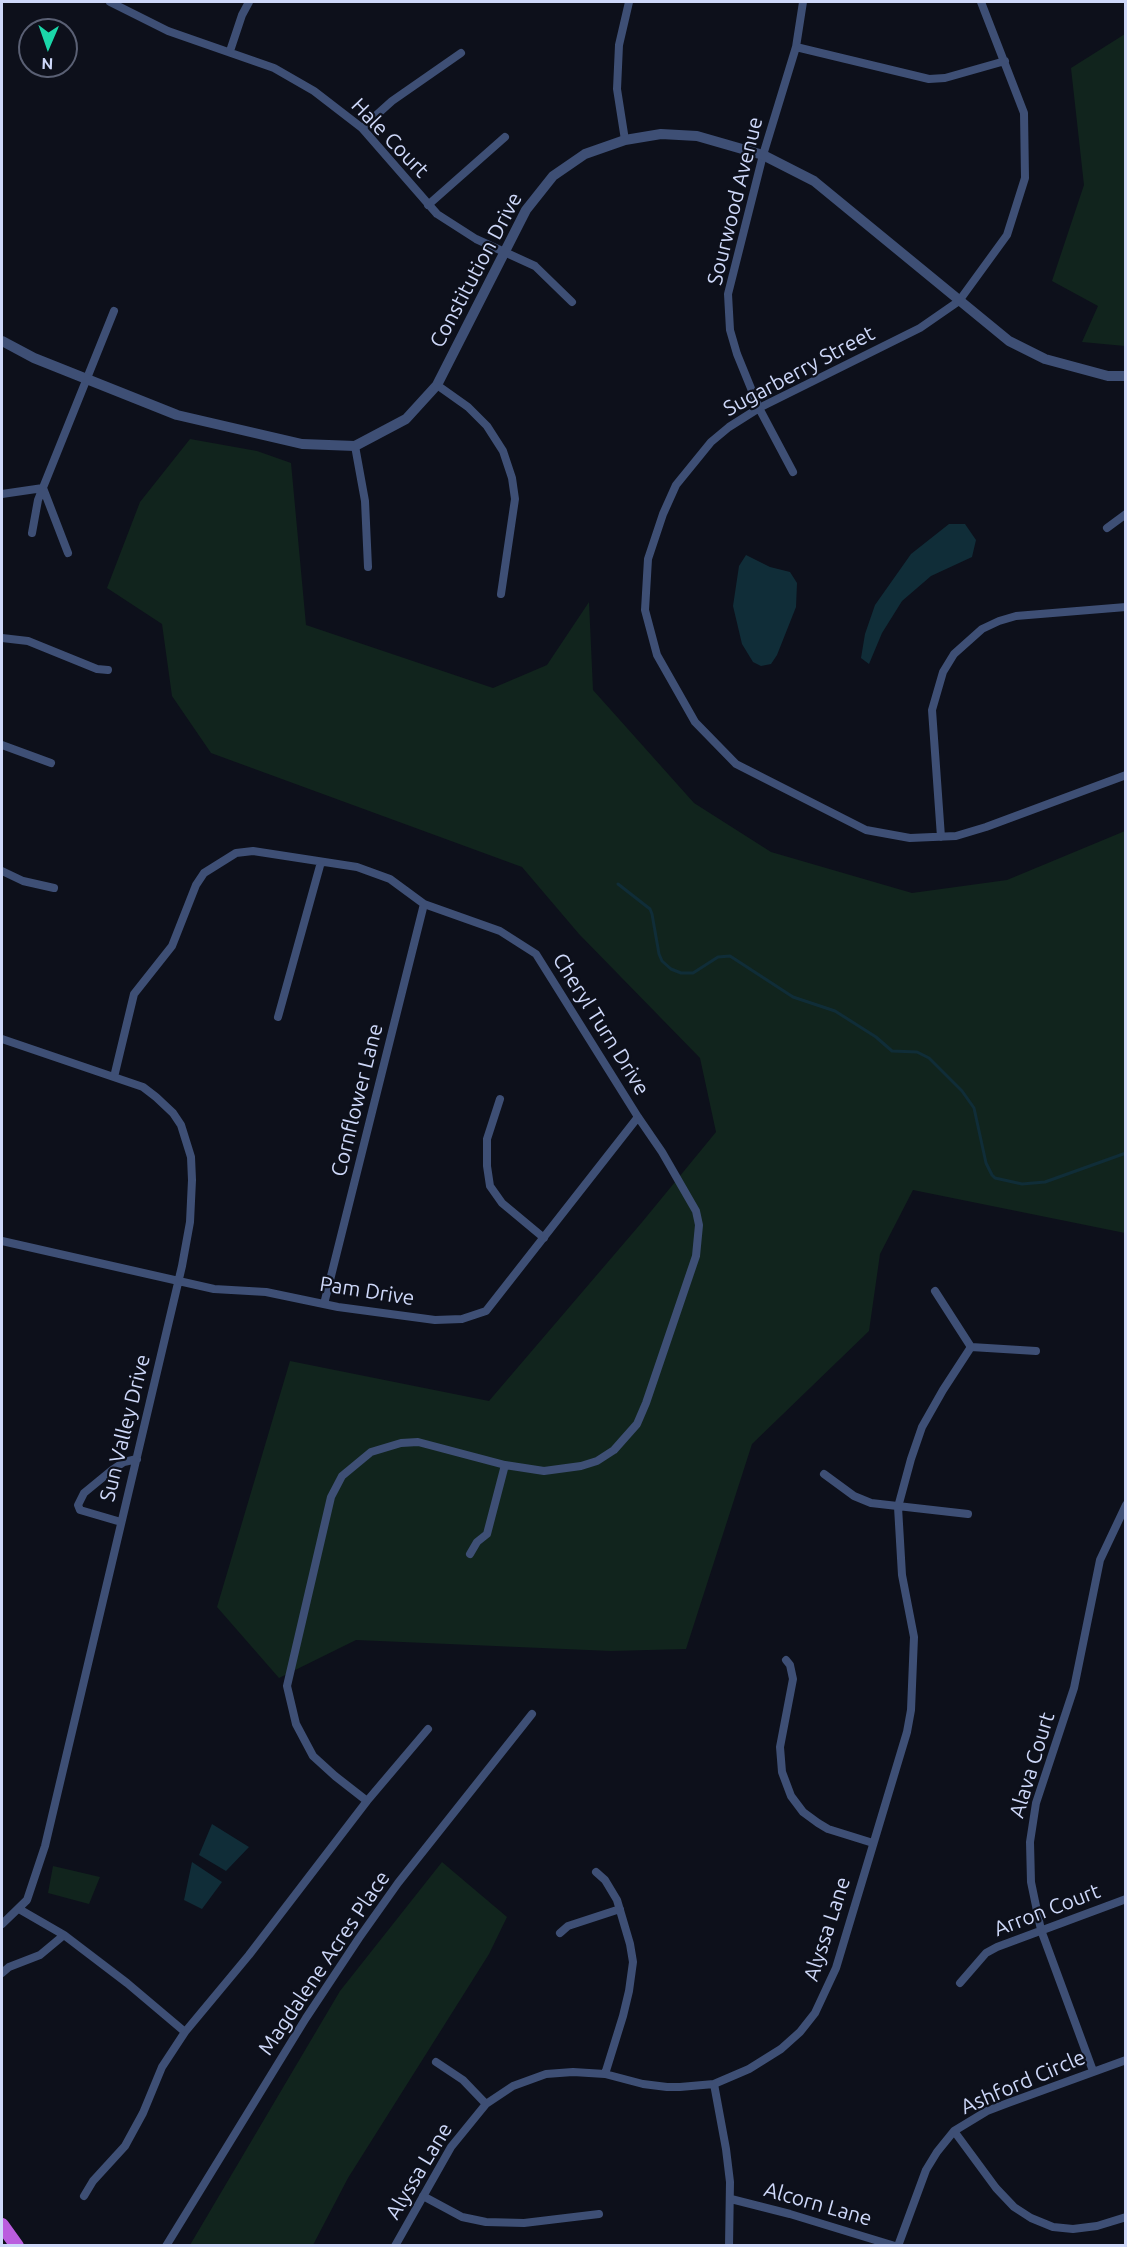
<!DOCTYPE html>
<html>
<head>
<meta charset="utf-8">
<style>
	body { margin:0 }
	#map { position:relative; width:1127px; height:2247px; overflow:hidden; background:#0d101b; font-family:Ubuntu,sans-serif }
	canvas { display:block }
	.frame { position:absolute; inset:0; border:3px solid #ced8f9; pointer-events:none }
	.north { position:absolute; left:18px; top:18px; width:60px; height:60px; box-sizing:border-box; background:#0d101b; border:2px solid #5a6074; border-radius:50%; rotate:182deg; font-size:16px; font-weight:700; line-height:24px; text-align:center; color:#ced8f9 }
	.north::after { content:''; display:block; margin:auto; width:21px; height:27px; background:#1bd7a9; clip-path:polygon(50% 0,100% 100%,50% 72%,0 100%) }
</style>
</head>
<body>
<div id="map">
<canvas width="1127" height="2247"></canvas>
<div class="frame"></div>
<div class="north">N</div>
</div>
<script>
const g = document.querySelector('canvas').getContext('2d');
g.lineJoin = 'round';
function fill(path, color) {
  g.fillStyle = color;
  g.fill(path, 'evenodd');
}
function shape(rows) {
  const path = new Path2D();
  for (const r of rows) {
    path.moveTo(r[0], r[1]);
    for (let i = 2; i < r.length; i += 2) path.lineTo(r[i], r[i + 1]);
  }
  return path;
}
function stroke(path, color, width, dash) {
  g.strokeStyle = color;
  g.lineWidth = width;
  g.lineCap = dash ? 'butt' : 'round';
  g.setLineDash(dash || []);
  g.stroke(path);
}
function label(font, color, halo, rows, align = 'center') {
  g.font = font + ' Ubuntu,sans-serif';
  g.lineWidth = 4.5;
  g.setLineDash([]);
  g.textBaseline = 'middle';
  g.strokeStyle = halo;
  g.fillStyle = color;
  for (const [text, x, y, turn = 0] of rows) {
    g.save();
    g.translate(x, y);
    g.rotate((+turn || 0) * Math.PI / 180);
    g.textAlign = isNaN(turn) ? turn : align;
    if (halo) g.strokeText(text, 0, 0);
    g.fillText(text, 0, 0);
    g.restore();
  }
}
fill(shape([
	[1125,34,1125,346,1082,342,1098,306,1052,281,1084,185,1071,68],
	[190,439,257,451,291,463,306,625,493,688,547,665,589,602,593,690,694,803,771,852,912,893,1007,880,1125,831,1125,1233,913,1190,880,1254,869,1331,752,1444,686,1649,611,1651,356,1640,279,1678,217,1607,290,1361,489,1401,643,1221,716,1132,700,1058,579,934,522,867,211,753,172,696,162,624,107,588,140,502],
	[442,1862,507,1917,489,1954,348,2178,313,2245,190,2245,340,1991],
	[53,1866,100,1877,89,1904,48,1893]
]), '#11241d');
fill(shape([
	[949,524,965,524,976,540,972,557,931,576,902,601,882,633,869,664,861,658,865,634,875,605,911,554],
	[746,555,770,567,790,572,797,583,796,607,777,655,771,664,761,666,753,662,742,644,733,606,739,566],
	[212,1824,249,1847,226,1871,199,1855],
	[192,1862,222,1882,202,1909,184,1900]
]), '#102d38');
stroke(shape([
	[618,884,650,909,652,914,659,954,662,961,671,969,681,973,693,973,718,957,730,956,793,997,835,1011,876,1037,892,1051,917,1052,929,1058,962,1091,974,1108,986,1163,992,1175,995,1178,1022,1184,1045,1182,1126,1153]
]), '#102d38', 3);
stroke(shape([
	[110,2,168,31,274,68,314,91,362,128,437,214,476,239,535,266,572,302],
	[981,2,1024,113,1025,178,1007,235,959,301,920,328,759,408,729,427,711,442,676,485,663,514,648,559,645,610,657,655,695,722,736,764,866,830,910,838,956,836,986,827,1126,775],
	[796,47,929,79,945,78,1005,61],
	[230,51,242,15,249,2],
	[362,128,392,101,461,53],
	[625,140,617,89,619,45,629,2],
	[428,205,505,137],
	[437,385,468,407,487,426,503,451,512,478,515,499,501,594],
	[355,446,365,501,368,567],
	[793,472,759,408,737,354,730,330,728,294,763,155,796,47,803,2],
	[43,488,68,553],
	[2,494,43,488],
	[1107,528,1126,514],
	[32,533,38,500,114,311],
	[2,638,28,641,97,669,108,670],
	[2,745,51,763],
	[941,837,932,710,943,672,954,654,982,629,999,621,1016,616,1126,607],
	[2,871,23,881,54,888],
	[278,1017,321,862],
	[2,1039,143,1087,156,1097,173,1113,181,1125,191,1157,192,1180,190,1222,182,1266,45,1846,27,1900,2,1924],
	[114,1077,134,994,172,946,196,885,204,873,236,853,253,851,357,867,390,879,424,904,500,931,536,954,638,1117,662,1152,696,1211,699,1225,696,1256,646,1403,637,1424,614,1450,597,1461,581,1466,544,1471,505,1465,418,1442,401,1443,371,1452,342,1476,331,1497,287,1686,296,1724,313,1756,335,1776,367,1801],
	[500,1099,487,1139,487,1166,490,1186,502,1203,544,1238],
	[2,1241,214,1289,266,1292,338,1307,435,1320,462,1319,486,1311,638,1117],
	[935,1291,971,1347],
	[324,1304,424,904],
	[971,1347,1036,1351],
	[824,1474,854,1496,871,1503,968,1514],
	[121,1522,80,1510,78,1505,84,1493,112,1470,124,1462,137,1459],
	[470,1554,477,1542,487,1534,505,1465],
	[786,1660,790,1665,793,1679,780,1747,782,1772,791,1796,803,1812,818,1823,828,1829,873,1843],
	[596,1872,605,1880,617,1900,630,1944,633,1962,629,1991,623,2016,605,2074],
	[19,1909,64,1935,127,1983,185,2032],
	[560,1933,568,1926,620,1909],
	[2,1973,9,1967,40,1955,64,1935],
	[960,1983,986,1953,997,1947,1126,1899],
	[436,2062,463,2080,486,2104],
	[1093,2071,1041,1930,1031,1882,1030,1842,1036,1803,1074,1688,1100,1560,1126,1505],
	[714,2084,726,2149,730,2182,729,2246],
	[954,2131,996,2188,1014,2207,1031,2218,1053,2227,1073,2229,1097,2226,1126,2217],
	[84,2196,93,2181,125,2146,143,2113,162,2067,185,2032,249,1955,367,1801,428,1729],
	[423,2196,462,2217,486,2222,524,2223,599,2214],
	[731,2199,790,2214,895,2246],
	[166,2246,306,2018,359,1938,398,1883,532,1714],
	[395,2246,451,2147,486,2104,513,2086,546,2074,573,2072,605,2074,643,2084,667,2087,680,2087,714,2084,749,2069,781,2049,800,2032,815,2013,836,1968,907,1732,911,1710,914,1637,902,1575,898,1507,911,1459,922,1427,943,1390,971,1347],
	[898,2246,926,2170,937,2152,954,2131,987,2111,1008,2103,1126,2060]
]), '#3e4f75', 8);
stroke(shape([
	[2,341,34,358,177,415,302,444,355,446,406,419,437,385,526,210,553,176,585,154,625,140,661,134,697,136,763,155,814,181,1009,341,1045,359,1108,376,1126,376]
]), '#3e4f75', 10);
stroke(shape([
	[2,2225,17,2246]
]), '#ba5dde', 14);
label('21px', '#ced8f9', '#0d101b', [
	["Hale Court",390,138,46],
	["Sourwood Avenue",735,201,-76],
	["Constitution Drive",476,270,-62],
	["Sugarberry Street",799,371,-28],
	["Cheryl Turn Drive",601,1024,58],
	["Cornflower Lane",357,1100,-76],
	["Pam Drive",367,1291,9],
	["Sun Valley Drive",125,1428,-76],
	["Alava Court",1032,1765,-73],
	["Arron Court",1047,1910,-21],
	["Alyssa Lane",827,1929,-72],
	["Magdalene Acres Place",324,1963,-56],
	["Ashford Circle",1023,2082,-23],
	["Alyssa Lane",419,2171,-59],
	["Alcorn Lane",818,2204,16]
]);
</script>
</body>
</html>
